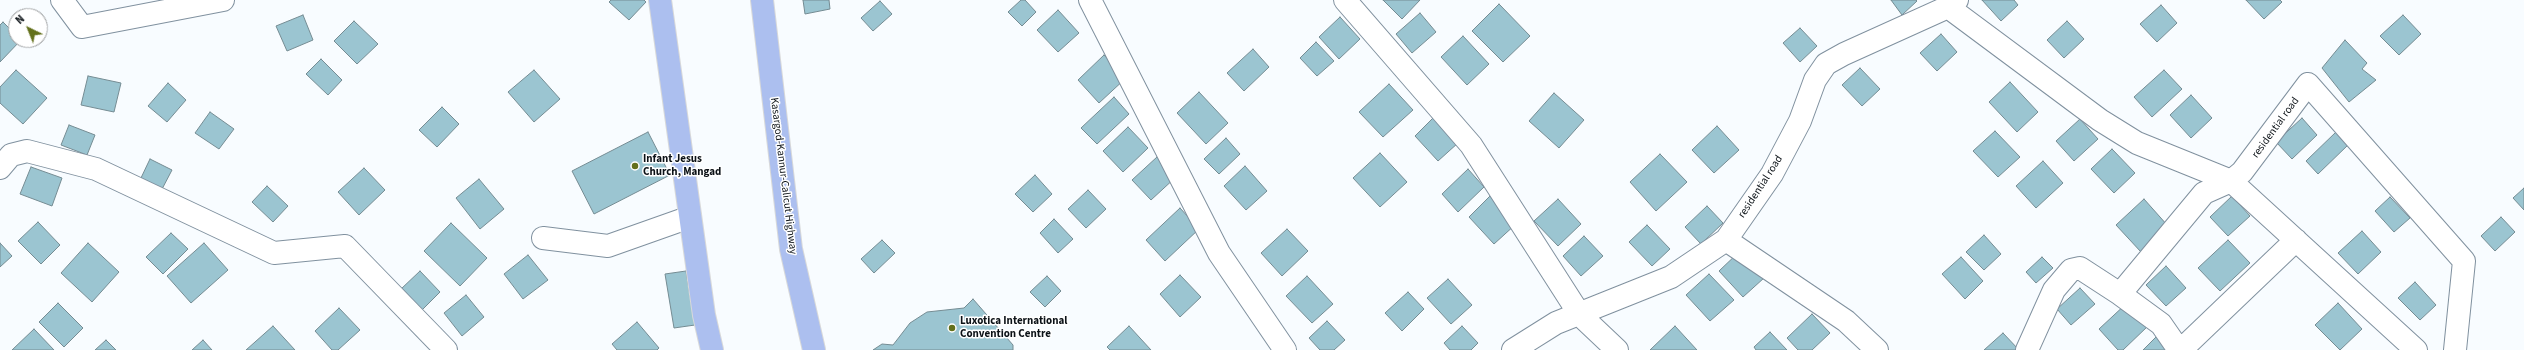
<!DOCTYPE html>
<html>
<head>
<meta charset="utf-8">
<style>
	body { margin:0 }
	#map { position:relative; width:2524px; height:350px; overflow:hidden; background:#f8fcff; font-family:"Source Sans 3",sans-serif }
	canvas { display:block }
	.north { position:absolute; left:8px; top:8px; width:40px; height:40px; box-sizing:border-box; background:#fff; border:1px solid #9ea0a2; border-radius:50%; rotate:317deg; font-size:11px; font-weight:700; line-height:16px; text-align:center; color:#0c1217 }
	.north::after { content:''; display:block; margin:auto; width:14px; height:18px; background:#63701b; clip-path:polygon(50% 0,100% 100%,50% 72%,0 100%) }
</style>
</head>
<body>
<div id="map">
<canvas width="2524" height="350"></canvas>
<div class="north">N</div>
</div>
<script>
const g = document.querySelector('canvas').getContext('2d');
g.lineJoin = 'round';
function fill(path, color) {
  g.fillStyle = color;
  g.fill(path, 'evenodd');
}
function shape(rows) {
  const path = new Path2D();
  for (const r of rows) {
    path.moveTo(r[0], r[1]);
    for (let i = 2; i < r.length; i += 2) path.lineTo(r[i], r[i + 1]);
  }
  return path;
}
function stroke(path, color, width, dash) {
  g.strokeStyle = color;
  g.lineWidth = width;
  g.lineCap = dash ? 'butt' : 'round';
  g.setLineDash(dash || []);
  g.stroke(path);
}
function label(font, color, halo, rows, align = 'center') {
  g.font = font + ' "Source Sans 3",sans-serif';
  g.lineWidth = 3;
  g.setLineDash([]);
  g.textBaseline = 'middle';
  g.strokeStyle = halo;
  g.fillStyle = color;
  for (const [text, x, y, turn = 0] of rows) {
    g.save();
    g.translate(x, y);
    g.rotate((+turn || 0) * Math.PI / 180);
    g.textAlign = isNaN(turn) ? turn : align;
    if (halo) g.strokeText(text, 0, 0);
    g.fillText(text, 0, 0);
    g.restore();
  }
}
const building = shape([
	[611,0,644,0,646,2,629,20,609,2,611,0],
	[803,0,829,0,830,9,805,14,803,0],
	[1021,0,1025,0,1036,12,1022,26,1008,12,1021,0],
	[1383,0,1420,0,1402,19,1383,0],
	[1891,0,1916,0,1917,1,1902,15,1891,0],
	[1982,0,2014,0,2018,5,2001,21,1982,0],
	[2246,0,2280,0,2282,2,2264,19,2246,0],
	[880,1,892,14,873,31,861,18,880,1],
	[1499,4,1530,36,1503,62,1472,31,1499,4],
	[2161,5,2177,23,2157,42,2140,24,2161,5],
	[1058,10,1079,33,1058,52,1037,30,1058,10],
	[1420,13,1436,32,1412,53,1396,34,1420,13],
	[303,15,313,40,287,51,276,26,303,15],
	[2403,15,2421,34,2399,55,2380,36,2403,15],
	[1340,17,1360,39,1339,59,1319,37,1340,17],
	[354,21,378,44,357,64,334,41,354,21],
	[2067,21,2084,39,2064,58,2047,40,2067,21],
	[3,22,16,35,16,40,21,40,0,62,0,25,3,22],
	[1800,28,1817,46,1800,62,1783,43,1800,28],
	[1941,34,1957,52,1937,71,1920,53,1941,34],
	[1463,36,1489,64,1467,85,1441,57,1463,36],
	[2345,40,2367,63,2362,69,2376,80,2349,102,2322,68,2345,40],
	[1316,42,1334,61,1317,76,1300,58,1316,42],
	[1253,49,1269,67,1244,91,1227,73,1253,49],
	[1104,55,1126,78,1099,103,1078,80,1104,55],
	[321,59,342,80,328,95,306,74,321,59],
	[1860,68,1880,89,1862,106,1842,85,1860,68],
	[16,70,47,98,23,124,0,103,0,87,16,70],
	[534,70,560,99,534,122,508,92,534,70],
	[2164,70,2182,89,2152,117,2134,97,2164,70],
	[88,76,121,83,114,112,81,105,88,76],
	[2010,82,2038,112,2017,132,1989,102,2010,82],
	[168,83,186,100,167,122,148,106,168,83],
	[1389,84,1413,110,1383,137,1359,112,1389,84],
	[1199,92,1228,123,1206,144,1177,113,1199,92],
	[1554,93,1584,120,1559,148,1529,121,1554,93],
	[2191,95,2212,118,2191,138,2170,115,2191,95],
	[1114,97,1129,114,1097,144,1081,128,1114,97],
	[442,107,459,124,437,147,419,130,442,107],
	[210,112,234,129,219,149,195,133,210,112],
	[1434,117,1458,143,1438,161,1415,136,1434,117],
	[2302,118,2317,135,2292,159,2276,142,2302,118],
	[2080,119,2098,139,2074,161,2056,141,2080,119],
	[69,125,95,135,87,155,61,145,69,125],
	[1717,126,1739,150,1714,173,1692,150,1717,126],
	[1128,127,1148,148,1123,172,1103,151,1128,127],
	[1995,131,2020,157,1998,177,1973,151,1995,131],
	[648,132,670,175,594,214,572,171,648,132],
	[2336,132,2348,145,2318,174,2306,161,2336,132],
	[1226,138,1240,154,1219,174,1204,159,1226,138],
	[2112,149,2135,173,2114,193,2091,169,2112,149],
	[1380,153,1407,182,1380,207,1353,178,1380,153],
	[1660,154,1687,182,1656,211,1630,182,1660,154],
	[1157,157,1176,177,1151,200,1132,180,1157,157],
	[150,159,172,170,161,191,140,180,150,159],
	[2043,161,2063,183,2036,208,2016,186,2043,161],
	[1245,166,1267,191,1246,210,1224,186,1245,166],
	[31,167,62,178,52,206,20,194,31,167],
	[364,168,385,190,359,215,338,192,364,168],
	[1468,169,1484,187,1458,212,1442,194,1468,169],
	[1035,175,1052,194,1033,212,1015,194,1035,175],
	[479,179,504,209,480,229,456,198,479,179],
	[267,186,288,206,273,222,252,202,267,186],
	[2524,188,2524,210,2513,198,2524,188],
	[1088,190,1106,209,1086,228,1068,209,1088,190],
	[1490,196,1516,224,1494,244,1469,217,1490,196],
	[2232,196,2250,216,2228,236,2210,217,2232,196],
	[2390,197,2410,218,2394,232,2375,211,2390,197],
	[1558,199,1581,224,1558,246,1534,221,1558,199],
	[2144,199,2168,226,2141,252,2116,225,2144,199],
	[1707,206,1723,223,1701,244,1685,227,1707,206],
	[1180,208,1199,229,1165,261,1146,240,1180,208],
	[2501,217,2515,232,2495,251,2481,236,2501,217],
	[1054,219,1073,239,1058,253,1040,233,1054,219],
	[38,222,60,245,41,264,18,241,38,222],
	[451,223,487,258,460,286,424,251,451,223],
	[1647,225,1670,249,1652,266,1629,242,1647,225],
	[1287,229,1308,251,1282,276,1261,253,1287,229],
	[2362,231,2381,252,2358,274,2338,253,2362,231],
	[171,233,188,249,163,274,146,257,171,233],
	[1984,235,2001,254,1984,270,1966,252,1984,235],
	[1584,236,1603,256,1581,276,1563,256,1584,236],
	[882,240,895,253,874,273,861,259,882,240],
	[2228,240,2250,263,2220,291,2198,268,2228,240],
	[0,243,12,256,0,267,0,243],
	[88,243,119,272,92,302,61,273,88,243],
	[204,243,228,270,191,303,167,276,204,243],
	[1739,252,1764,278,1743,297,1719,271,1739,252],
	[528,255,548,280,523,299,504,274,528,255],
	[1961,257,1983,281,1965,299,1942,274,1961,257],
	[2042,257,2053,268,2036,283,2026,272,2042,257],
	[2166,266,2186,288,2166,306,2146,285,2166,266],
	[420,271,440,292,422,310,401,289,420,271],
	[686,271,695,325,674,328,665,274,686,271],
	[1709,274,1734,300,1710,321,1686,295,1709,274],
	[1180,275,1201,297,1180,317,1160,294,1180,275],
	[1047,276,1061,291,1045,307,1030,292,1047,276],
	[1307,276,1333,304,1312,323,1286,296,1307,276],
	[1448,279,1472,305,1451,324,1427,298,1448,279],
	[2415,282,2436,305,2420,320,2398,298,2415,282],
	[2080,288,2095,304,2071,325,2057,309,2080,288],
	[1408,292,1424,309,1402,331,1385,313,1408,292],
	[466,295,484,317,462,336,444,313,466,295],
	[973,299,1013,345,1013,350,873,350,882,344,893,345,910,323,927,312,964,308,973,299],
	[58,303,83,328,64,347,39,322,58,303],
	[2127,303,2148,326,2123,350,2118,350,2099,329,2127,303],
	[2338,303,2362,329,2340,350,2315,325,2338,303],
	[339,308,360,330,338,350,332,350,315,331,339,308],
	[1812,314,1830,333,1812,350,1798,350,1787,338,1812,314],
	[1327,321,1345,340,1334,350,1320,350,1309,338,1327,321],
	[637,322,659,348,657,350,617,350,612,344,637,322],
	[273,326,295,350,246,350,273,326],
	[1129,326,1151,350,1110,350,1107,347,1129,326],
	[1462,326,1478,343,1471,350,1450,350,1444,343,1462,326],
	[1675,326,1697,350,1650,350,1675,326],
	[34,329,54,350,12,350,34,329],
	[1770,332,1787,350,1756,350,1754,347,1770,332],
	[2003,333,2019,350,1984,350,2003,333],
	[2157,336,2168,350,2143,350,2157,336],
	[106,340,116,350,95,350,106,340],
	[203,340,212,350,192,350,203,340]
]);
fill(building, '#9bc5d1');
stroke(building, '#758c93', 1);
const street = shape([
	[62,0,82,27,223,0],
	[1090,0,1219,253,1285,350],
	[1345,0,1471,145,1580,315,1617,350],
	[1957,0,1948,7,2100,120,2137,143,2231,181,2416,350],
	[0,168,11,155,27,151,96,169,274,253,345,246,446,350],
	[543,238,608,246,690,217],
	[2120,294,2161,324,2179,350],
	[1513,350,1556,323,1671,277,1726,240],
	[1877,350,1846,321,1726,240,1772,174,1800,121,1815,80,1826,64,1844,54,1948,7],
	[2027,350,2054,290,2071,270,2080,268,2120,294,2204,193,2231,181,2242,172,2308,84,2464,261,2455,350],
	[2181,350,2296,240]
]);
const highway = shape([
	[660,0,704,315,712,350],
	[762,0,791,249,814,350]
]);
stroke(street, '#80919f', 24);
stroke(highway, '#d8d9da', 24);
stroke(street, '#fff', 22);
stroke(highway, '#acbfef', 22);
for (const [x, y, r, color] of [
	[635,166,4,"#63701b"],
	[952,328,4,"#63701b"]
]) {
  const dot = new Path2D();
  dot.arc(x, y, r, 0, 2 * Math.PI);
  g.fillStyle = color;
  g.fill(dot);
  stroke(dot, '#fff', 1.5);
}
label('11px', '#0c1217', '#fff', [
	["residential road",2276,128,-54],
	["Kasargod-Kannur-Calicut Highway",783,176,83],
	["residential road",1761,187,-57]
]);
label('bold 11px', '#0c1217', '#fff', [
	["Infant Jesus",643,160],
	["Church, Mangad",643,173],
	["Luxotica International",960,322],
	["Convention Centre",960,335]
], 'left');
</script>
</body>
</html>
